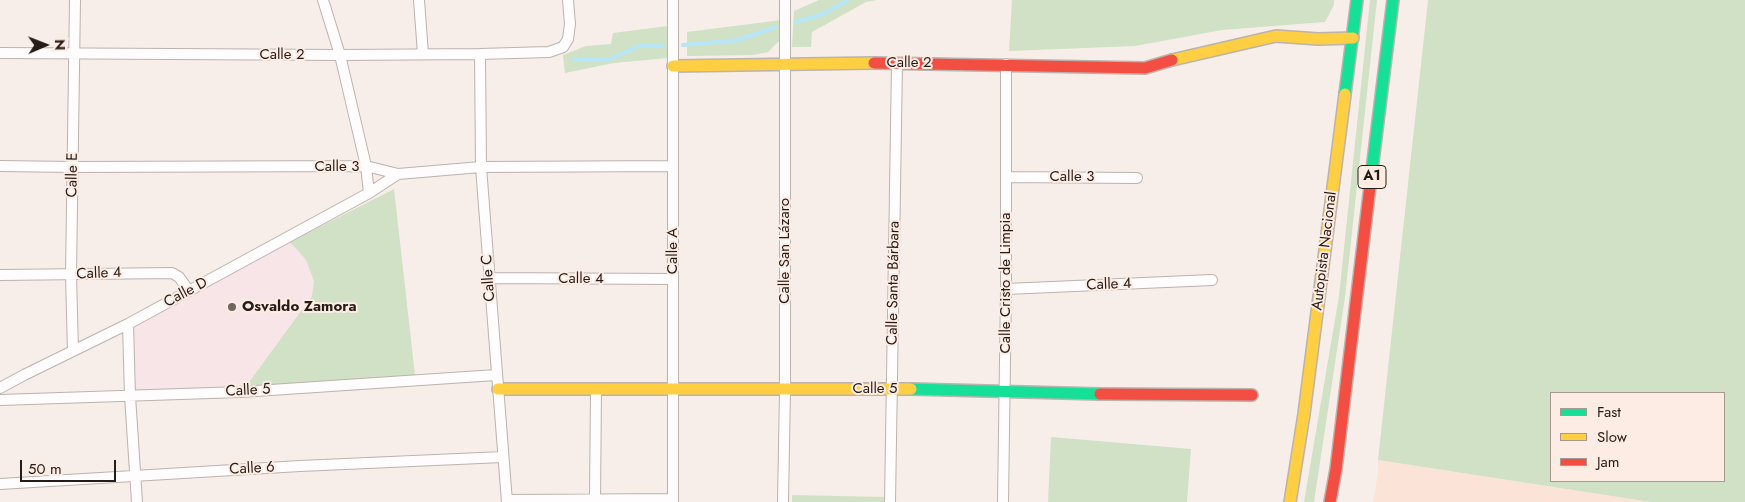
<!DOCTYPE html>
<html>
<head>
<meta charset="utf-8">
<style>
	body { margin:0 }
	#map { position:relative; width:1745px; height:502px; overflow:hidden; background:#f7eee9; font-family:Jost,sans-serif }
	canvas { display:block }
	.legend { position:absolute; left:1550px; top:392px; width:175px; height:90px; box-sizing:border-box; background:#fdece3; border:1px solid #a79991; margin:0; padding:6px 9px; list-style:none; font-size:15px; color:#261c17 }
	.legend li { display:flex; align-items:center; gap:10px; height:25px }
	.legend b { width:25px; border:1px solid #a79991 }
	.north { position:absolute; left:20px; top:20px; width:50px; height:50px; -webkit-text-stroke:4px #fdece3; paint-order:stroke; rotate:89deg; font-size:14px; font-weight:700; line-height:20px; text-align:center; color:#261c17 }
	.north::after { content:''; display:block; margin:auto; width:18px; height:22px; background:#261c17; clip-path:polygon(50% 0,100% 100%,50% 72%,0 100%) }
	.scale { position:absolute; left:20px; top:460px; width:96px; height:22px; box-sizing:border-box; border:2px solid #261c17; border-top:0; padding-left:6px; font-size:15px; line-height:18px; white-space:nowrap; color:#261c17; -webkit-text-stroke:4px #fdece3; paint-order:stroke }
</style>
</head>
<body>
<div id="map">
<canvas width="1745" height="502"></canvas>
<ul class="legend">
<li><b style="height:6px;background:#16e098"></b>Fast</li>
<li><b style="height:6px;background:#ffcf43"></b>Slow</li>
<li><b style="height:6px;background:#f24e42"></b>Jam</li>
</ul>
<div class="north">N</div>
<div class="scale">50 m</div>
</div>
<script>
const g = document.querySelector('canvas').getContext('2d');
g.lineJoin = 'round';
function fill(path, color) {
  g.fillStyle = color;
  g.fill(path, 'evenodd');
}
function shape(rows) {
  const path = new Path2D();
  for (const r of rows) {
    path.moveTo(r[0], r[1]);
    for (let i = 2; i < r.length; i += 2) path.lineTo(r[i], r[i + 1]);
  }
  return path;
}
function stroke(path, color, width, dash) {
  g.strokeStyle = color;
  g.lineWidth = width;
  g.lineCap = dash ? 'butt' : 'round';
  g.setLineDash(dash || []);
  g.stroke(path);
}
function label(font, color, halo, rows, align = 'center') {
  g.font = font + ' Jost,sans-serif';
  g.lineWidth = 4;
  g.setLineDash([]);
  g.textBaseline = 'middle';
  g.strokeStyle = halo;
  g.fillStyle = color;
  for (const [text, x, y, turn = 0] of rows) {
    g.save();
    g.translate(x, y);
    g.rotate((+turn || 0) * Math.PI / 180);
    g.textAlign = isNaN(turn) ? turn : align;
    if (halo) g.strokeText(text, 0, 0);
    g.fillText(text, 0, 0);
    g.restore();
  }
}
fill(shape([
	[1378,460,1651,502,1373,502,1378,473]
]), '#fbe4d7');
fill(shape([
	[287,238,306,260,314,282,312,296,244,389,130,396,128,324]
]), '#f8e5e7');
fill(shape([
	[819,0,877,0,866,2,812,32,811,47,792,47,794,11],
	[1012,0,1334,0,1334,5,1325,22,1222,30,1135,46,1009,51],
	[1370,0,1377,0,1345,297,1314,502,1304,502,1339,296],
	[1428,0,1745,0,1745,502,1651,502,1378,460],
	[1551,393,1724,393,1724,481,1551,481],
	[781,20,782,33,779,41,768,52,753,55,687,56,687,32],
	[668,26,668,58,614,63,565,73,563,55,586,46,611,44,613,33],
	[394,189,415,375,244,389,312,296,314,281,306,260,290,242],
	[1051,437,1191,449,1187,502,1048,502],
	[792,495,884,497,884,502,792,502]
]), '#d0e1c5');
stroke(shape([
	[796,22,823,14,848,0],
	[683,45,739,40,775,27],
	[573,60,610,59,639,46,662,46]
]), '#b7e6f6', 4);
const street = shape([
	[323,0,340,55,366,166,369,193],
	[419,0,423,54],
	[673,0,673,502],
	[0,53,340,55,480,54,549,52,563,47,568,39,570,24,568,0],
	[480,54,481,167,507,502],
	[0,166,73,167,366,166,398,174,481,167,673,166],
	[1006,177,1137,178],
	[0,275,172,273,179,277,189,291],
	[489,278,673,279],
	[1006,289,1212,280],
	[128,324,130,396,137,502],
	[73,351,71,275,75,0],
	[0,388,24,375,128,324,369,193,398,174],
	[0,400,241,392,496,375],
	[0,484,300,466,503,457],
	[507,500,673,499],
	[595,500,596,389],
	[783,502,785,390,785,0],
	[890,502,897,63],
	[1003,502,1006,289,1006,64]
]);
const fast = shape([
	[1345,94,1357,0],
	[1371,178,1393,0],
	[911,389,1100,394]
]);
const slow = shape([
	[1172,60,1276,36,1318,39,1353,38],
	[673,66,874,63],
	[498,389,911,389],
	[1290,502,1304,414,1345,94]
]);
const jam = shape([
	[874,63,1145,68,1172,60],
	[1100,394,1252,395],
	[1330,502,1336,469,1371,178]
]);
stroke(street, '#bbb3ae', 12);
stroke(fast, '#bbb3ae', 14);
stroke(slow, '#bbb3ae', 14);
stroke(jam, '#bbb3ae', 14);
stroke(street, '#fefcfc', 10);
stroke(fast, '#16e098', 11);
stroke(slow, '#ffcf43', 11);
stroke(jam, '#f24e42', 11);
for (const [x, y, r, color] of [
	[232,307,5,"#6f6660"]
]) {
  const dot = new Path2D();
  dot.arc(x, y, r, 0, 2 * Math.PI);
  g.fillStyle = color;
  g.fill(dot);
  stroke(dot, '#fdece3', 2);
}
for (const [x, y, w] of [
	[1372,177,28]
]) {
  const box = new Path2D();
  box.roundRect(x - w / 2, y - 11.5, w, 23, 4);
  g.fillStyle = '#fdece3';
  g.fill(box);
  stroke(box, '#261c17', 1);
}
label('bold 14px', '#261c17', null, [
	["A1",1372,177]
]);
label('15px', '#261c17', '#fdece3', [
	["Calle 2",282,55],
	["Calle 2",909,63],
	["Calle 3",337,167],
	["Calle E",73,175,-89],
	["Calle 3",1072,177],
	["Calle A",673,251,-90],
	["Calle San Lázaro",785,251,-90],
	["Autopista Nacional",1325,251,-83],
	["Calle 4",99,274,-2],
	["Calle C",489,278,-94],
	["Calle 4",581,279],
	["Calle Santa Bárbara",894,283,-89],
	["Calle Cristo de Limpia",1006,283,-90],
	["Calle 4",1109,285,-2],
	["Calle D",186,293,-28],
	["Calle 5",875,389],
	["Calle 5",248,391,-3],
	["Calle 6",252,469,-3]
]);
label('bold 15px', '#261c17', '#fdece3', [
	["Osvaldo Zamora",242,307]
], 'left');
</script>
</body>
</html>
